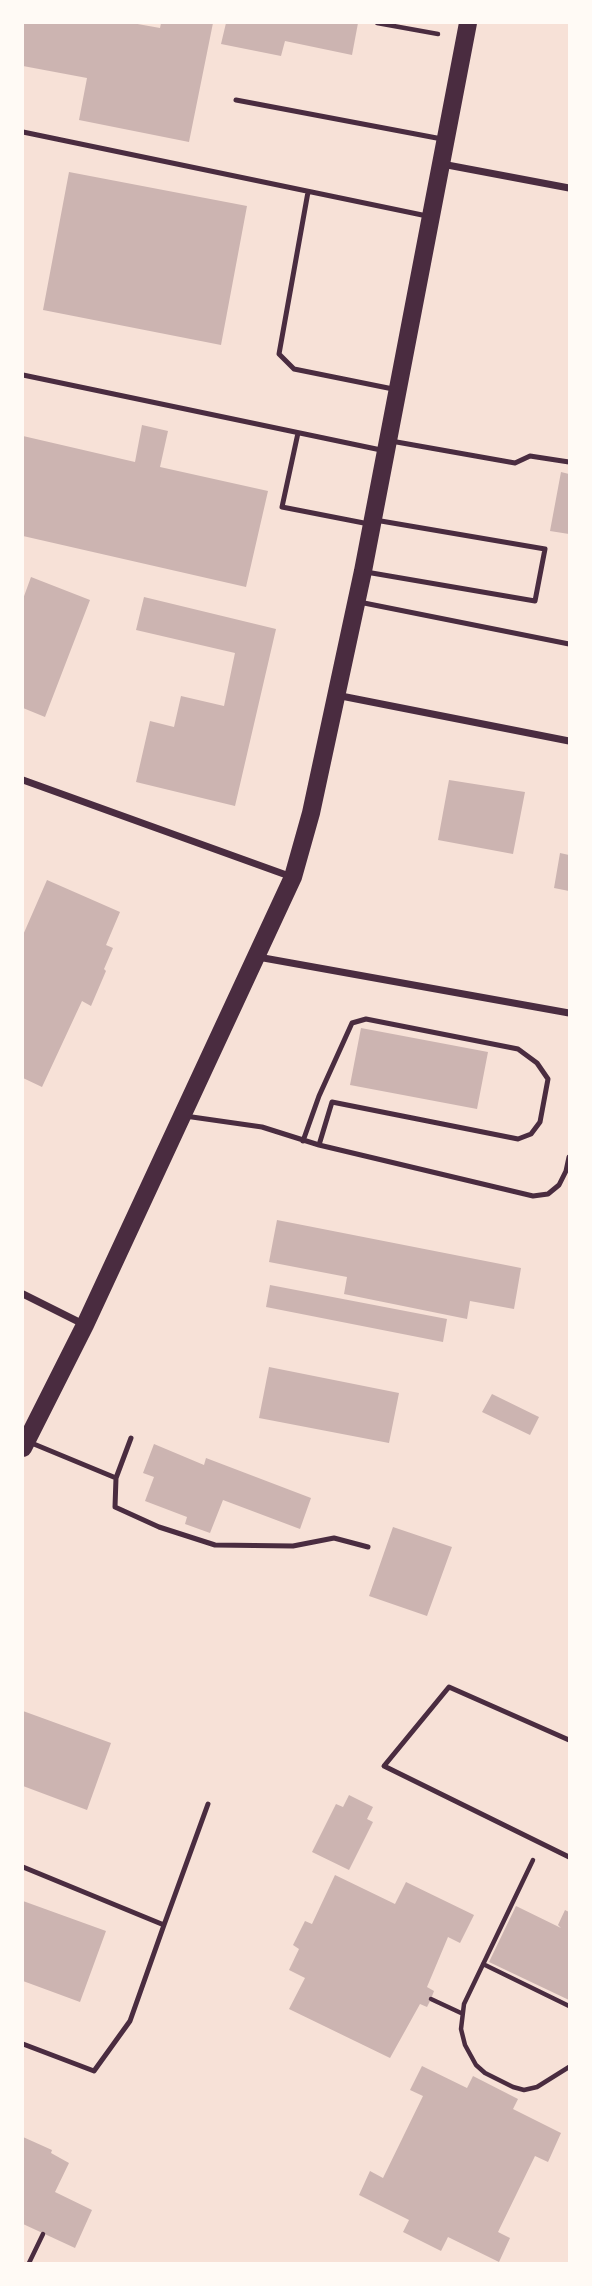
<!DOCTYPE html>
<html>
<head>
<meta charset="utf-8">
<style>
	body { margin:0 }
	#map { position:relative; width:592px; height:2286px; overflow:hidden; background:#f7e1d7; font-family:"Nunito Sans",sans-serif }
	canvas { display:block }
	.frame { position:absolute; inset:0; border:24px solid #fffaf5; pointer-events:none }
</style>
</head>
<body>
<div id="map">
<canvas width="592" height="2286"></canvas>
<div class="frame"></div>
</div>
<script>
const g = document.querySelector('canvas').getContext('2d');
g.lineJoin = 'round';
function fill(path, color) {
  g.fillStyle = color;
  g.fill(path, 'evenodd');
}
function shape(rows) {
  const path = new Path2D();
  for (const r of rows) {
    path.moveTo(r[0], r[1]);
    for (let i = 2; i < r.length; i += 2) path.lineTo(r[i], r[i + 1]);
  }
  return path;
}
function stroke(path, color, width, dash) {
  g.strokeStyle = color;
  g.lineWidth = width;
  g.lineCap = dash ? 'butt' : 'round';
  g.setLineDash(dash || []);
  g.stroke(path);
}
fill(shape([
	[23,23,132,23,160,28,161,23,213,23,189,142,79,120,87,78,23,66],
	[226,23,358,23,352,55,285,41,281,56,221,44],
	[69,172,247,206,221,345,43,310],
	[142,425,168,431,160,467,268,491,246,587,23,536,23,436,135,462],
	[561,472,569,474,569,534,550,531],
	[31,577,90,600,45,717,23,708,23,599],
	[144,597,276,629,235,806,136,782,150,721,174,727,181,696,224,706,235,653,136,630],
	[449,780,525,792,513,854,438,840],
	[560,853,569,855,569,891,554,888],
	[47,880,120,912,106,945,113,948,104,969,106,971,91,1006,82,1001,42,1087,23,1078,23,935],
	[361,1028,488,1052,477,1109,350,1085],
	[277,1220,521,1268,514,1309,470,1301,467,1319,344,1294,347,1277,269,1262],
	[270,1285,447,1319,443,1342,266,1307],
	[269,1367,399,1393,389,1443,259,1418],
	[492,1394,539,1417,530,1435,482,1412],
	[154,1444,204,1465,206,1458,311,1498,300,1529,223,1500,210,1533,185,1524,187,1517,145,1501,154,1477,143,1473],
	[393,1527,452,1547,427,1616,369,1596],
	[23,1711,111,1743,87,1810,23,1786],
	[349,1795,373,1807,367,1819,373,1822,349,1870,312,1852,336,1804,343,1807],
	[335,1875,395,1904,406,1882,474,1915,460,1943,448,1937,427,1987,434,1991,431,1999,427,2007,420,2004,390,2058,289,2009,305,1978,289,1970,299,1949,293,1945,305,1921,312,1924],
	[23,1901,106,1931,80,2002,23,1981],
	[516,1906,561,1928,558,1925,565,1910,569,1912,569,2000,489,1962],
	[422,2066,467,2088,473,2076,518,2099,513,2109,561,2133,548,2162,535,2156,498,2232,510,2238,499,2262,448,2237,441,2251,403,2232,409,2220,359,2195,370,2171,383,2178,423,2096,410,2090],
	[23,2137,52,2150,51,2153,69,2163,55,2192,92,2210,75,2248,23,2224]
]), '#ccb4b1');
stroke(shape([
	[377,23,438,34],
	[533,1860,464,2004,461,2029,465,2045,476,2065,485,2073,513,2087,524,2090,537,2087,569,2067],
	[483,1964,569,2006],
	[431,1999,461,2013],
	[29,2263,43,2234]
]), '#4a2c40', 4.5);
stroke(shape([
	[236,100,442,139],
	[23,132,427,216],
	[308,192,279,354,294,369,393,389],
	[23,375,381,450],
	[298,433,282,507,369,524],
	[391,441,515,463,530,456,569,462],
	[366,572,535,601,545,549,375,520],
	[359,602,569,644],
	[185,1116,262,1127,319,1145,533,1196,548,1194,559,1185,566,1171,569,1157],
	[303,1141,319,1096,352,1023,366,1019,518,1049,537,1063,548,1079,540,1122,531,1134,518,1139,332,1102,319,1145],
	[29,1442,116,1478,115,1507,159,1527,215,1545,293,1546,334,1538,368,1547],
	[116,1478,131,1438],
	[569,1740,449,1687,384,1766,569,1857],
	[23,1867,164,1925,130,2021,94,2071,23,2044],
	[164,1925,208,1804]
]), '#4a2c40', 5);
stroke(shape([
	[442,164,569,188],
	[336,695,569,741],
	[23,780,292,877],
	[258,957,569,1013],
	[23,1294,85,1325]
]), '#4a2c40', 7);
stroke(shape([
	[23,1448,85,1325,293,877,311,813,363,571,468,23]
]), '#4a2c40', 18);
</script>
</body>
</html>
